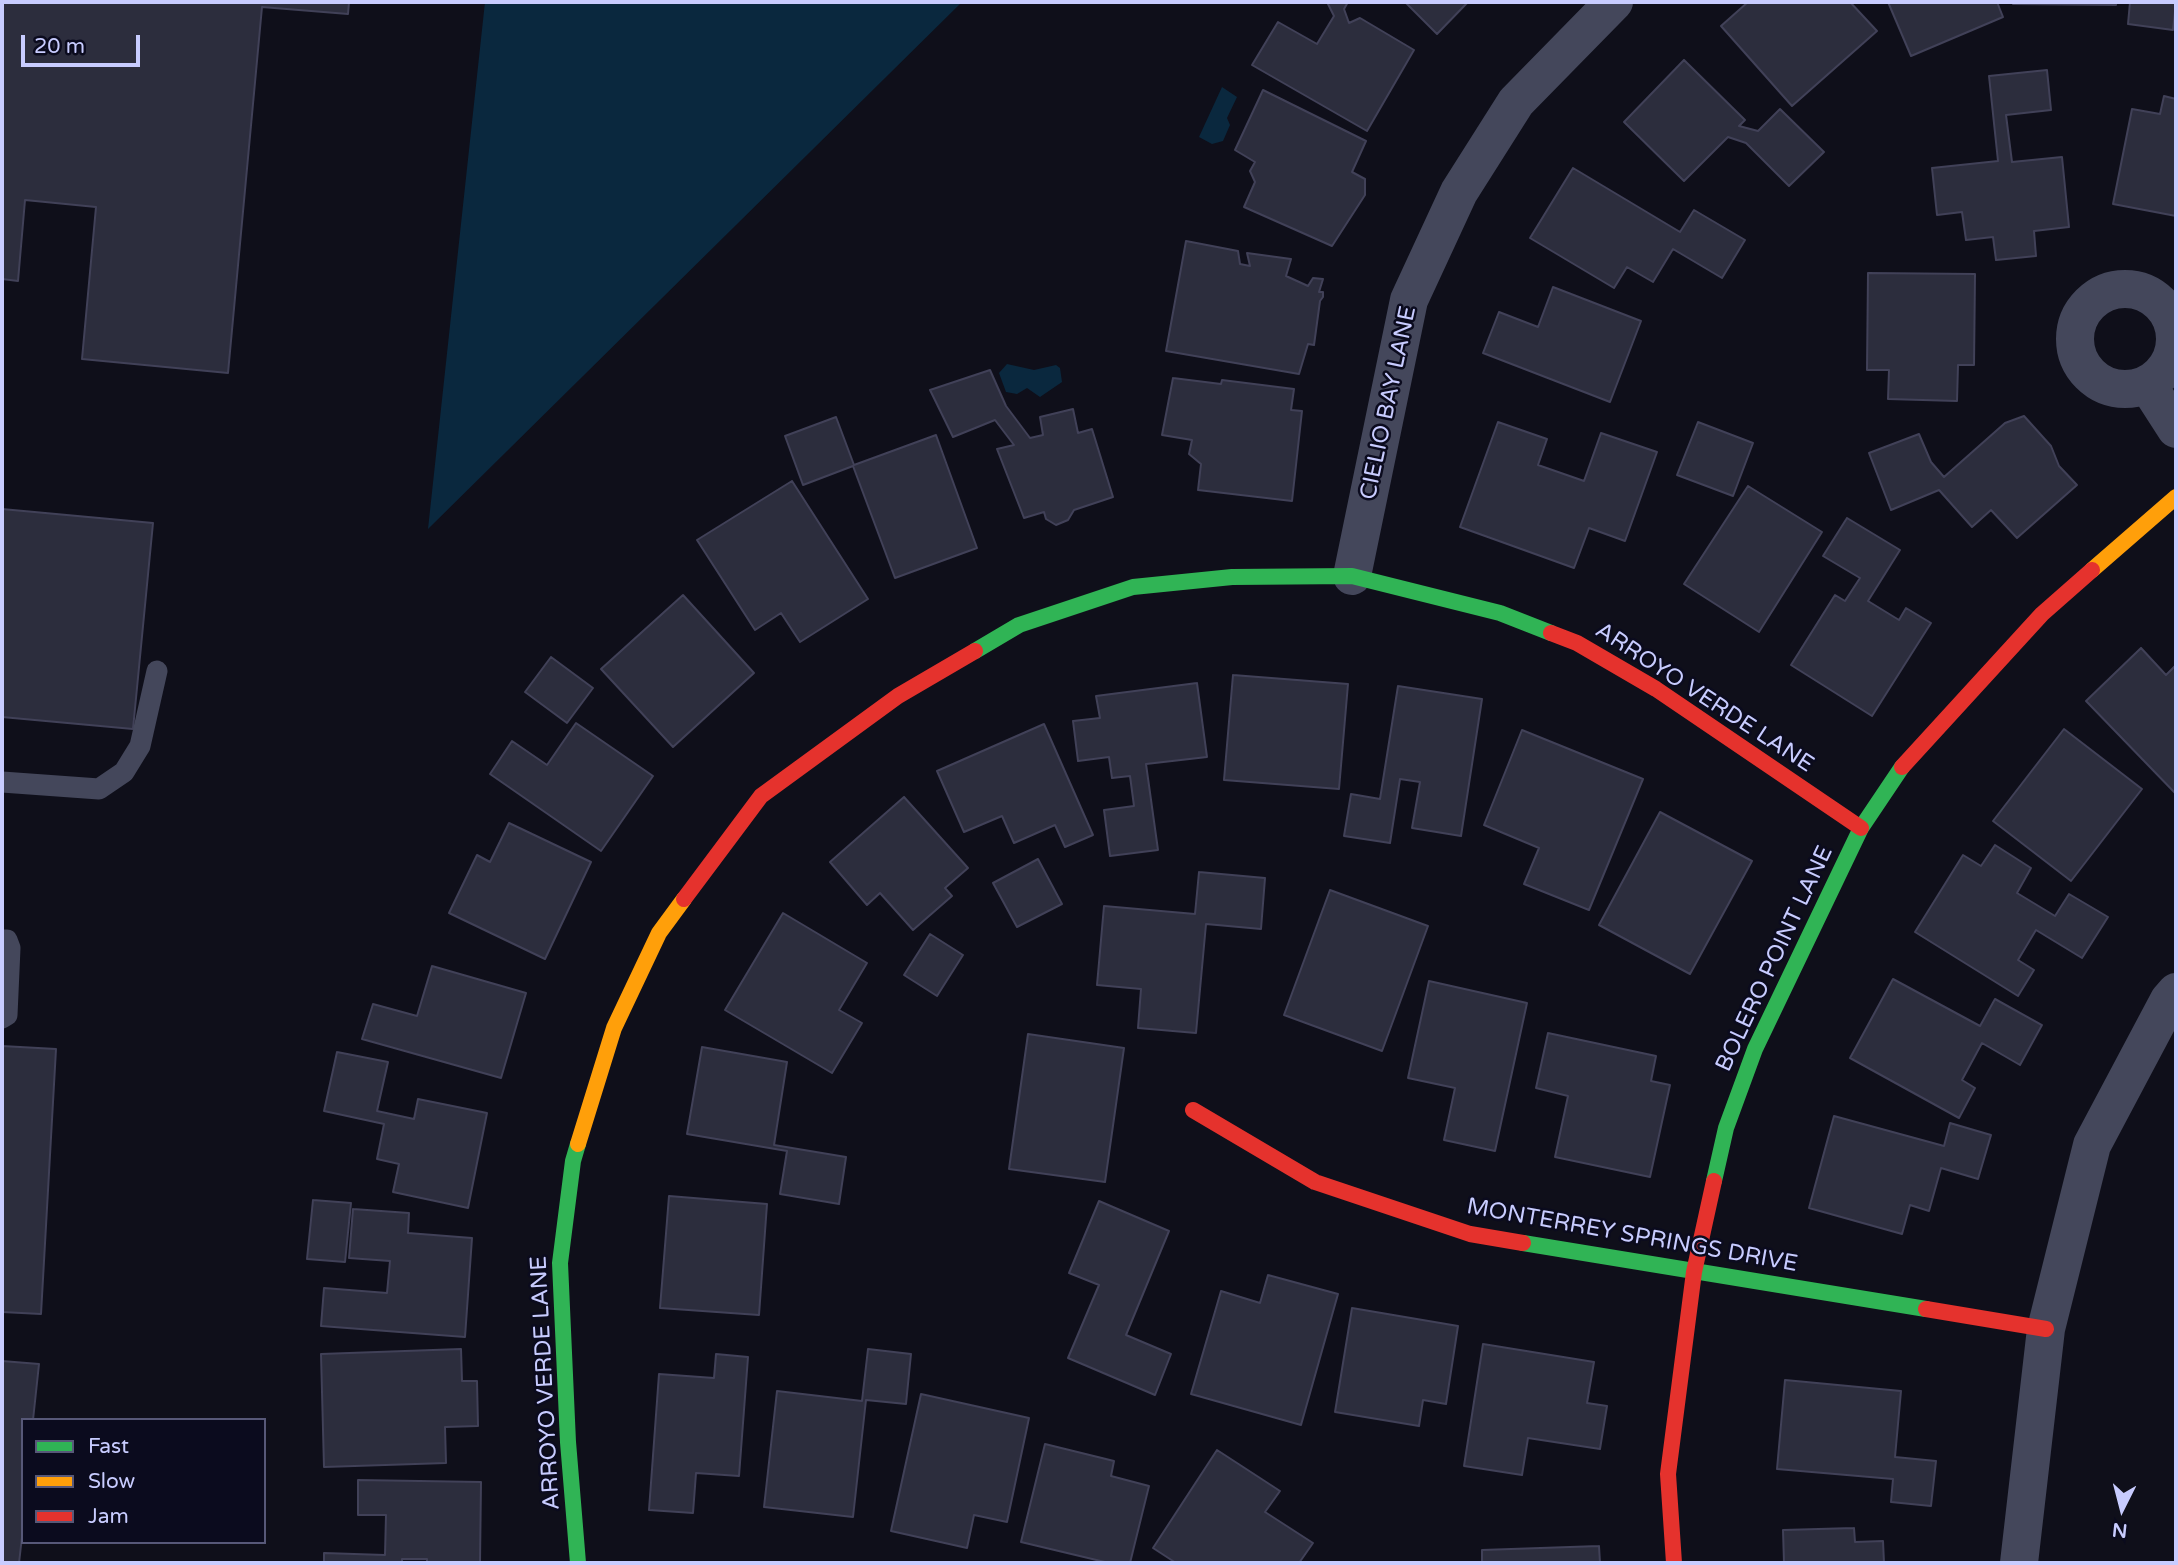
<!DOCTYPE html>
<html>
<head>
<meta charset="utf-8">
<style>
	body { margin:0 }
	#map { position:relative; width:2178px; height:1565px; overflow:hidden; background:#0f0f1a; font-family:"Varela Round",sans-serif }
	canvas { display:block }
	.frame { position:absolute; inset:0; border:4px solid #c8ccff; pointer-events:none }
	.legend { position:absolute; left:21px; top:1418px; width:245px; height:126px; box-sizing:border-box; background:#0b0b1e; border:2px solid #575878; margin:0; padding:9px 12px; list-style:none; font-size:21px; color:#c8ccff }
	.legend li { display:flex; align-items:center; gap:14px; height:35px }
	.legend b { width:35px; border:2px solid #575878 }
	.north { position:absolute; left:2087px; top:1474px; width:70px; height:70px; -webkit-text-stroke:5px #0b0b1e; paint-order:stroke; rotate:186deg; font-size:19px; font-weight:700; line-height:28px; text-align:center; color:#c8ccff }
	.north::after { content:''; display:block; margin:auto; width:24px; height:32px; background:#c8ccff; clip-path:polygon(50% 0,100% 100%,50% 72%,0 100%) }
	.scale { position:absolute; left:21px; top:35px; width:119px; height:32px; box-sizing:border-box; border:4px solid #c8ccff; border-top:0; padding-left:9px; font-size:21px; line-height:24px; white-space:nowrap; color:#c8ccff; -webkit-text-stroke:5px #0b0b1e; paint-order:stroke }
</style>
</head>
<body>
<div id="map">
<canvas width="2178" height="1565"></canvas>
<div class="frame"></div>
<ul class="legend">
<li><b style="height:9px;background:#30b455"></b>Fast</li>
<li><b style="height:9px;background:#ff9f0a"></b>Slow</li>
<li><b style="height:9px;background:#e5322d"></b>Jam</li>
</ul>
<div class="north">N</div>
<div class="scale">20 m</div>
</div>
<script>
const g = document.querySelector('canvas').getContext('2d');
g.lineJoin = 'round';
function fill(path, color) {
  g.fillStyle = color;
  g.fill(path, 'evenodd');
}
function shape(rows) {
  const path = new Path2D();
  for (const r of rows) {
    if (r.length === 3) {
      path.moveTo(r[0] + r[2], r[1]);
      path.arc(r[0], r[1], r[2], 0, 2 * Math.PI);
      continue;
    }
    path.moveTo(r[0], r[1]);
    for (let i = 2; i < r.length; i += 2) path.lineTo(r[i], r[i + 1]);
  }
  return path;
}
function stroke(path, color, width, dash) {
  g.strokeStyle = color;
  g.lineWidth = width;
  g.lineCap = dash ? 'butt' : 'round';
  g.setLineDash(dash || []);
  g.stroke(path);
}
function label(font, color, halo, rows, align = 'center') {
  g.font = font + ' "Varela Round",sans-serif';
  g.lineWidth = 5;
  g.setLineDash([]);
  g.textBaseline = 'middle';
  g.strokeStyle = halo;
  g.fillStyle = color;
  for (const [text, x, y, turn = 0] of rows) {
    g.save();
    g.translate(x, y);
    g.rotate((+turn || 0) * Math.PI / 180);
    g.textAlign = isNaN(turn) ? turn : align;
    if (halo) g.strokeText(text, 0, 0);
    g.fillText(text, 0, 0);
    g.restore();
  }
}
fill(shape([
	[485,2,962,2,428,529],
	[1222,87,1237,97,1227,118,1230,125,1223,141,1212,144,1199,137],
	[1007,364,1034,370,1056,365,1060,368,1062,382,1040,397,1027,388,1017,394,1006,392,999,373]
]), '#0a283e');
const building = shape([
	[2,2,349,2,348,14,262,7,228,373,82,359,96,207,25,200,18,281,2,279,2,2],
	[1327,2,1348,2,1344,9,1349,23,1360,18,1414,50,1367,131,1252,65,1278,22,1317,44,1334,16,1327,2],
	[1405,2,1468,2,1437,34,1405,2],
	[1748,2,1850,2,1877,31,1792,106,1721,26,1748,2],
	[1888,2,1997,2,2003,17,1911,56,1888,2],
	[2013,2,2116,2,2116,5,2013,4,2013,2],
	[2130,2,2176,2,2173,30,2128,24,2130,2],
	[1684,60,1745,120,1739,126,1758,131,1780,109,1824,152,1789,186,1746,143,1728,137,1684,181,1624,122,1684,60],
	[2047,70,2051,110,2006,115,2012,162,2062,157,2069,227,2034,231,2036,256,1996,260,1993,237,1966,240,1962,212,1937,215,1932,168,1998,161,1989,76,2047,70],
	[1263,90,1366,141,1352,172,1365,179,1365,195,1332,246,1244,207,1255,182,1250,171,1255,162,1235,150,1263,90],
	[2164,96,2176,99,2176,216,2113,204,2132,109,2160,114,2164,96],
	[1573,168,1680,232,1694,210,1745,240,1722,278,1673,249,1653,282,1627,267,1614,288,1530,238,1573,168],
	[1186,241,1238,251,1240,264,1250,266,1247,253,1291,259,1286,276,1308,286,1313,278,1323,279,1319,292,1323,292,1323,297,1320,301,1314,345,1308,344,1299,374,1166,351,1186,241],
	[1868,273,1975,274,1974,365,1958,365,1957,401,1888,399,1889,370,1867,370,1868,273],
	[1553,287,1641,321,1610,402,1483,353,1499,312,1538,327,1553,287],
	[990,370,1006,406,1030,438,1043,435,1040,417,1073,409,1078,433,1092,429,1113,497,1074,510,1068,520,1056,525,1046,519,1044,512,1024,518,997,449,1014,445,995,420,953,437,930,390,990,370],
	[1173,378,1221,384,1222,380,1294,389,1291,410,1302,411,1292,501,1198,490,1201,464,1189,454,1192,440,1162,435,1173,378],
	[2024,416,2051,446,2059,466,2077,485,2017,538,1991,510,1972,527,1939,490,1891,510,1869,453,1919,434,1931,462,1944,477,2005,423,2024,416],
	[836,417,854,465,936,435,977,548,895,578,853,466,803,485,785,436,836,417],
	[1498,422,1547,439,1538,465,1584,481,1601,433,1657,452,1625,541,1589,528,1574,568,1460,527,1498,422],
	[1698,422,1753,443,1733,496,1677,475,1698,422],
	[792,481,868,599,800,642,781,613,755,630,697,540,792,481],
	[1748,486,1822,532,1759,632,1684,584,1748,486],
	[2,509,153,523,133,729,2,717,2,509],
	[1847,518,1900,550,1868,601,1899,620,1906,608,1931,623,1872,716,1791,665,1835,595,1845,601,1860,578,1823,556,1847,518],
	[683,595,754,673,673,747,601,669,683,595],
	[2141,648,2166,675,2176,665,2176,794,2086,701,2141,648],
	[551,657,593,688,567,723,525,692,551,657],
	[1233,675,1348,684,1339,789,1224,780,1233,675],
	[1197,683,1207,757,1146,764,1158,850,1110,856,1104,810,1134,806,1130,776,1112,778,1109,757,1078,761,1073,721,1100,718,1096,696,1197,683],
	[1398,686,1482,699,1461,836,1412,828,1420,782,1400,779,1390,843,1344,836,1351,794,1380,799,1398,686],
	[576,723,653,776,601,851,490,774,512,741,547,765,576,723],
	[1044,724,1093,835,1065,847,1055,825,1014,843,1002,816,964,832,937,771,1044,724],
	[2064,729,2142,789,2071,881,1993,821,2064,729],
	[1522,730,1643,779,1589,910,1524,884,1539,848,1484,825,1522,730],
	[904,797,968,868,945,888,952,896,913,930,880,893,867,905,830,862,904,797],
	[1660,812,1752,861,1690,974,1599,925,1660,812],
	[509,823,591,862,545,959,449,913,477,855,490,862,509,823],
	[1995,845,2031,868,2017,893,2055,916,2069,894,2108,917,2082,958,2036,930,2018,960,2034,970,2018,996,1915,932,1963,855,1981,866,1995,845],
	[1038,859,1062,904,1017,927,993,883,1038,859],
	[1199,872,1265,878,1261,929,1206,924,1196,1033,1138,1028,1141,989,1097,985,1104,906,1195,914,1199,872],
	[1330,890,1428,926,1382,1051,1284,1015,1330,890],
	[783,913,867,963,839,1010,862,1023,832,1073,725,1010,783,913],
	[930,934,963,955,937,996,904,975,930,934],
	[432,966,526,993,501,1078,362,1039,373,1004,417,1016,432,966],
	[1893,979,1980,1026,1995,999,2042,1025,2020,1065,1982,1043,1962,1080,1975,1088,1959,1118,1850,1058,1893,979],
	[1429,981,1527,1003,1495,1151,1444,1140,1455,1088,1408,1078,1429,981],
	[1548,1033,1656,1056,1651,1081,1670,1085,1650,1177,1555,1157,1568,1096,1536,1088,1548,1033],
	[1028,1034,1124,1048,1105,1182,1009,1169,1028,1034],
	[2,1046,56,1049,41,1314,2,1312,2,1046],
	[702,1047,787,1062,774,1145,846,1157,839,1204,780,1194,787,1151,687,1134,702,1047],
	[337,1052,388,1062,377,1111,414,1119,418,1099,487,1113,468,1208,393,1192,399,1164,377,1159,384,1124,324,1111,337,1052],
	[1834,1116,1944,1146,1950,1123,1991,1135,1978,1179,1941,1168,1929,1211,1910,1205,1902,1234,1809,1208,1834,1116],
	[669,1196,767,1204,759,1315,660,1308,669,1196],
	[313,1200,351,1203,345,1262,307,1259,313,1200],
	[1099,1201,1169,1231,1126,1335,1171,1354,1155,1395,1068,1358,1099,1285,1069,1273,1099,1201],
	[353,1209,409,1213,408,1233,472,1238,465,1337,321,1326,324,1288,387,1293,390,1261,349,1258,353,1209],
	[1268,1275,1338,1294,1301,1425,1191,1394,1221,1291,1260,1303,1268,1275],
	[1352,1308,1458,1326,1446,1404,1423,1400,1419,1426,1335,1412,1352,1308],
	[1483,1344,1594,1362,1587,1403,1607,1406,1600,1449,1528,1438,1522,1475,1464,1466,1483,1344],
	[461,1349,462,1381,477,1381,478,1426,445,1427,446,1463,324,1467,321,1354,461,1349],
	[868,1349,911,1354,906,1404,866,1400,853,1517,764,1507,777,1391,862,1401,868,1349],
	[716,1354,748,1357,739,1476,696,1473,693,1513,649,1510,659,1374,714,1378,716,1354],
	[2,1361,39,1364,33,1420,23,1420,23,1528,19,1563,2,1563,2,1361],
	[1785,1380,1901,1391,1895,1457,1936,1461,1931,1506,1891,1502,1893,1479,1777,1469,1785,1380],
	[921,1394,1029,1418,1007,1522,974,1515,967,1548,891,1531,921,1394],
	[1045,1444,1114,1461,1111,1476,1149,1486,1130,1563,1109,1563,1021,1542,1045,1444],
	[1217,1450,1280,1491,1265,1512,1313,1543,1299,1563,1176,1563,1153,1548,1217,1450],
	[358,1480,481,1482,480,1563,427,1563,427,1559,402,1559,402,1563,324,1563,324,1553,385,1555,386,1515,358,1515,358,1480],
	[1854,1528,1855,1542,1883,1541,1884,1563,1784,1563,1783,1530,1854,1528],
	[1599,1546,1600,1563,1482,1563,1482,1550,1599,1546]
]);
fill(building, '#2c2d3d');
stroke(building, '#414158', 2);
stroke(shape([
	[2,782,99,789,124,772,140,746,157,671],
	[2,940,7,940,10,948,7,1015,2,1018]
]), '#44475b', 21);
stroke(shape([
	[2125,339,50],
	[2147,384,2176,429],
	[1352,576,1409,300,1459,192,1516,102,1614,2],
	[2019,1563,2046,1329,2092,1145,2169,1000,2176,992]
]), '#44475b', 38);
stroke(shape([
	[975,651,1019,625,1133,587,1232,577,1352,576,1500,613,1551,633],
	[1714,1181,1726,1128,1755,1049,1861,828,1902,767],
	[1523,1243,1926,1309],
	[578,1563,568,1442,560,1263,573,1161,578,1144]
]), '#30b455', 16);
stroke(shape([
	[2092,570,2176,497],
	[578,1144,614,1028,659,933,684,899]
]), '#ff9f0a', 16);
stroke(shape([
	[1551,633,1577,643,1656,689,1861,828],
	[1902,767,2042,614,2092,570],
	[684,899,761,796,898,696,975,651],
	[1193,1110,1315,1182,1470,1234,1523,1243],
	[1926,1309,2046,1329],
	[1674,1563,1668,1474,1694,1272,1714,1181]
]), '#e5322d', 16);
label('23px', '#c8ccff', '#0b0b1e', [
	["CIELIO BAY LANE",1389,403,-78],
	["ARROYO VERDE LANE",1704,698,33],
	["BOLERO POINT LANE",1775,959,-65],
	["MONTERREY SPRINGS DRIVE",1632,1236,10],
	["ARROYO VERDE LANE",546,1383,-93]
]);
</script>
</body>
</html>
